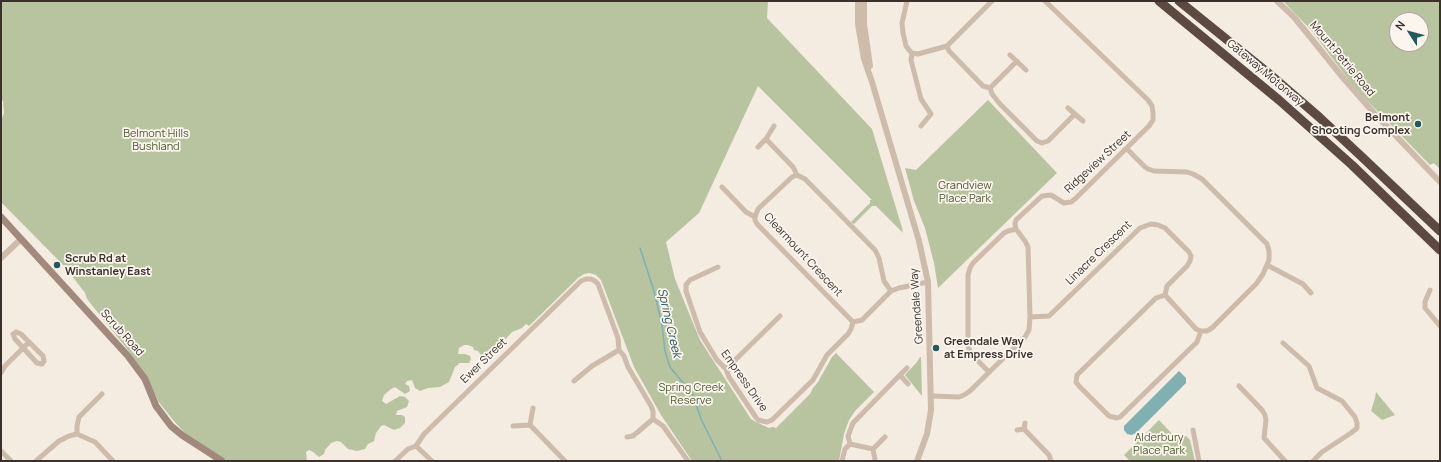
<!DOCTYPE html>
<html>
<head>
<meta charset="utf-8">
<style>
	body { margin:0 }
	#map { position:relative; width:1441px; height:462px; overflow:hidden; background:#f4ebe1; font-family:Manrope,sans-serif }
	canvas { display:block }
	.frame { position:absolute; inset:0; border:2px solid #3b302b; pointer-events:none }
	.north { position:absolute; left:1389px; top:12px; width:40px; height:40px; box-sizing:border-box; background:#fbf5ee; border:1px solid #aea6a0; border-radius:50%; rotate:306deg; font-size:11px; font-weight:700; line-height:16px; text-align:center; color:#3b302b }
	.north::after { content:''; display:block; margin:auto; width:14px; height:18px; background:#1f5a5e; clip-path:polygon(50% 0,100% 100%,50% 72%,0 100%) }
</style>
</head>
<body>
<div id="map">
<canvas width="1441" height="462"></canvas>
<div class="frame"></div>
<div class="north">N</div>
</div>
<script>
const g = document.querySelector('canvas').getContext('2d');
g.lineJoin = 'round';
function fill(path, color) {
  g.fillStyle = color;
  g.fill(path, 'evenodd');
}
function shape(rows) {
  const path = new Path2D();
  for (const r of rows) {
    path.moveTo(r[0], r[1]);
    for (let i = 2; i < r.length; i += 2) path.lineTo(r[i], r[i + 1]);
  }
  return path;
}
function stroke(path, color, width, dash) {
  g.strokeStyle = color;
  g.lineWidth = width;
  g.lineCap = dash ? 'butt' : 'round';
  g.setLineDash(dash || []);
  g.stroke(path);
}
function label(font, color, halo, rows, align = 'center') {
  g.font = font + ' Manrope,sans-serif';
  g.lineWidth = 3.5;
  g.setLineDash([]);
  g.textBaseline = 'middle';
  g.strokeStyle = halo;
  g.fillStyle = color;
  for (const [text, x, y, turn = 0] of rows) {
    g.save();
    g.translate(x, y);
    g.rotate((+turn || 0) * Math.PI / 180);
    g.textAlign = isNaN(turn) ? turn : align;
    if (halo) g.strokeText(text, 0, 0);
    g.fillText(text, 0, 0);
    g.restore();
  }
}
fill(shape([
	[1,1,768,1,767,18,872,129,903,231,902,230,903,233,876,206,872,206,854,224,851,222,870,203,870,200,872,200,758,86,699,213,666,242,675,279,700,340,751,419,756,422,769,428,773,427,776,428,810,394,813,388,818,382,832,357,836,353,874,392,855,411,849,420,844,434,839,461,692,461,661,415,634,367,601,280,596,275,590,273,584,274,578,278,529,326,526,324,522,328,512,332,485,362,482,360,482,356,478,351,474,350,473,347,468,345,464,345,459,348,458,354,465,354,470,356,471,359,469,363,460,363,455,367,449,382,440,387,428,388,420,391,415,388,412,380,407,381,405,384,409,386,410,391,405,394,395,387,391,389,384,395,382,401,386,404,400,396,405,397,409,401,407,407,397,411,396,415,402,415,405,417,405,423,400,428,394,430,384,425,381,426,376,433,374,441,368,444,365,449,357,451,348,449,341,442,337,441,331,443,325,450,324,454,319,457,313,452,309,450,306,452,307,461,228,461,184,432,173,420,158,401,144,372,124,345,87,299,85,293,66,268,1,202,1,121,4,113,3,101,1,100],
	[1283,1,1440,1,1440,169,1434,163,1430,165,1354,87,1312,31],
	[1397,20,1421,20,1421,44,1397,44],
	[988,100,1057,173,938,288,934,263,925,228,914,201,905,168,916,170],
	[920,357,921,357,922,396,905,375,917,362],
	[1376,392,1395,415,1382,420,1371,411,1375,398],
	[1159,420,1176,438,1186,436,1190,440,1195,461,1130,461,1124,455]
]), '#b8c4a0');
fill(shape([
	[1179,371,1186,378,1186,383,1136,433,1132,435,1127,434,1124,430,1124,426]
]), '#7fb0b2');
stroke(shape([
	[640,248,654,291,662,325,665,351,670,367,693,395,701,419,722,461]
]), '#7fb0b2', 1.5);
stroke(shape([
	[907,1,902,23,903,33,906,46,909,50,912,53,918,54,947,46,992,1],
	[947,46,949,51,983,86,990,88,992,94,1000,104,1037,141,1042,143,1048,141,1075,114],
	[912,53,911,60,921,99,931,114,921,126],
	[1010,55,1026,70],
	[990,88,1017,61],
	[1068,108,1083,121],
	[766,139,793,167,797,175],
	[758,147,766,139,774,126],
	[722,187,746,212,755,217],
	[1267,265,1303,284,1311,293],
	[718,267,690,280,686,285,686,291,700,332,717,360,726,369,729,377,755,416,758,420,767,422,772,420,813,380,827,355,848,334,851,329,853,322,862,320,891,291,899,288,928,282],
	[1430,290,1425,302,1425,308,1440,326],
	[1165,295,1156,298,1077,375,1076,382,1079,386,1109,416,1117,418,1120,417,1197,342,1201,331],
	[1030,317,1049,316,1140,228,1151,224,1158,225,1165,228,1189,252,1191,256,1190,261,1187,266,1167,286,1165,295,1196,329,1201,331,1207,331,1212,328,1257,283,1263,274,1269,260,1269,251,1267,244,1202,179,1193,174,1187,172,1154,171,1148,169,1145,167,1127,149],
	[853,322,757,224,755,220,755,217,758,209,792,177,797,175,805,179,875,250,879,258,884,281,891,291],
	[16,332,21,334,43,356,44,361,42,364,37,363,15,339,13,334,16,332],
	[1283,343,1309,366,1317,388,1342,401,1355,417,1357,423,1357,428,1351,433,1322,452,1313,461],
	[907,368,900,375,908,384],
	[726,369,780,316],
	[989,372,971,354,968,346,968,275,970,268,973,263,1004,233,1008,231,1016,229],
	[1,373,5,366,29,342],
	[574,381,592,366,619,350],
	[1239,386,1262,410,1265,415,1266,420,1264,438,1285,461],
	[932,396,959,397,964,395,970,391,1025,337,1029,330,1030,317,1028,247,1025,241,1016,229,1015,224,1016,220,1042,196,1051,195,1064,203,1071,202,1075,199,1149,126,1153,120,1153,113,1152,106,1148,100,1045,1],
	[530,425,565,461],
	[513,426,530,425,533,408],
	[1024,429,1049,455,1051,461],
	[1017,430,1024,429,1025,423],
	[1193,430,1199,461],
	[77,434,77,426,79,417,102,394],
	[627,437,633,436,653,419],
	[850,444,873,449],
	[416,446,432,461],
	[1,451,11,461],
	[875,460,873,449,885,437],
	[36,461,59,441,69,436,77,434,95,442,113,461],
	[395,461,408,449,416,446,424,434,581,281,586,279,591,279,595,281,598,284,618,338,619,350,624,356,628,367,651,406,653,411,653,419,663,426,688,461],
	[842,461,845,449,850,444,848,436,853,423,900,375]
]), '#cdbbac', 5);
stroke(shape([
	[858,1,858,24,864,59,872,82,919,241,928,282,931,410,927,434,917,461],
	[864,1,864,24,870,66],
	[1277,1,1294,17,1344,79,1374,113,1440,182],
	[1,258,21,239]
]), '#cdbbac', 6);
stroke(shape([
	[1,217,128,356,145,379,156,406,171,426,182,435,222,461]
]), '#a18a7d', 7);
stroke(shape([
	[1159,1,1279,100,1352,165,1440,250],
	[1179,1,1267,72,1319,117,1362,157,1440,231]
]), '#5c4a42', 9);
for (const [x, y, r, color] of [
	[1418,124,4,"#1f5a5e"],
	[57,265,4,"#1f5a5e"],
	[936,348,4,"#1f5a5e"]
]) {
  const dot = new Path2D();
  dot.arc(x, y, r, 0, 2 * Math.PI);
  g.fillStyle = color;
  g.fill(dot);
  stroke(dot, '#fbf5ee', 1.5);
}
label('11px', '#3b302b', '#fbf5ee', [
	["Mount Petrie Road",1342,59,50],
	["Gateway Motorway",1265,73,40],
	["Ridgeview Street",1098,162,-43],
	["Linacre Crescent",1099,253,-44],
	["Clearmount Crescent",803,255,47],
	["Greendale Way",917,306,-94],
	["Scrub Road",122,333,48],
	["Ewer Street",484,361,-44],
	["Empress Drive",744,381,55]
]);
label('bold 11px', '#3b302b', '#fbf5ee', [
	["Belmont",1410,118,"right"],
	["Shooting Complex",1410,131,"right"],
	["Scrub Rd at",65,259],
	["Winstanley East",65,272],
	["Greendale Way",944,342],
	["at Empress Drive",944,355]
], 'left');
label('11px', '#4a5a2e', '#fbf5ee', [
	["Belmont Hills",156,134],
	["Bushland",156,147],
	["Grandview",965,186],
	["Place Park",965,199],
	["Spring Creek",691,388],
	["Reserve",691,401],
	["Alderbury",1159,438],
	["Place Park",1159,451]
]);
label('italic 12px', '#1f5a5e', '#fbf5ee', [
	["Spring Creek",669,323,77]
]);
</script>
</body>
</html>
